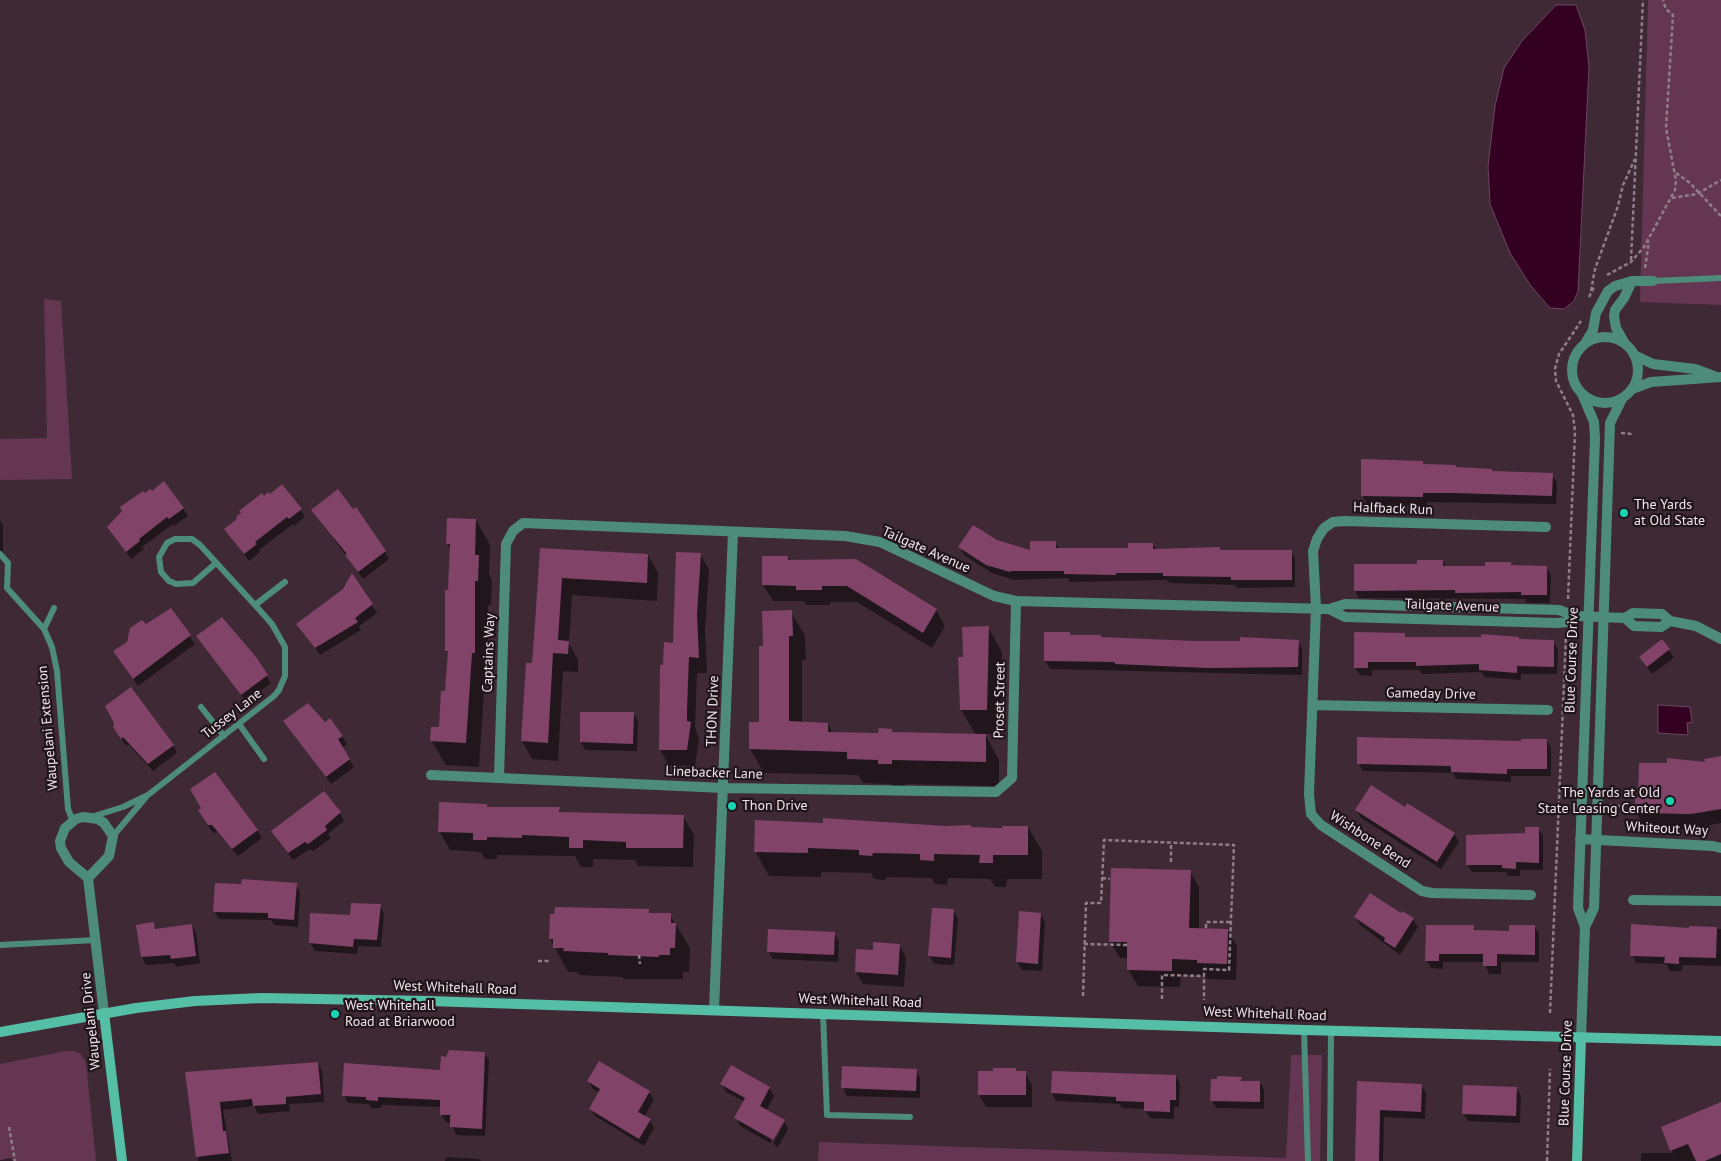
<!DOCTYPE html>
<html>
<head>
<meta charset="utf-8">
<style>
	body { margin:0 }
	canvas { display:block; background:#3e2935 }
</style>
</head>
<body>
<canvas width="1721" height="1161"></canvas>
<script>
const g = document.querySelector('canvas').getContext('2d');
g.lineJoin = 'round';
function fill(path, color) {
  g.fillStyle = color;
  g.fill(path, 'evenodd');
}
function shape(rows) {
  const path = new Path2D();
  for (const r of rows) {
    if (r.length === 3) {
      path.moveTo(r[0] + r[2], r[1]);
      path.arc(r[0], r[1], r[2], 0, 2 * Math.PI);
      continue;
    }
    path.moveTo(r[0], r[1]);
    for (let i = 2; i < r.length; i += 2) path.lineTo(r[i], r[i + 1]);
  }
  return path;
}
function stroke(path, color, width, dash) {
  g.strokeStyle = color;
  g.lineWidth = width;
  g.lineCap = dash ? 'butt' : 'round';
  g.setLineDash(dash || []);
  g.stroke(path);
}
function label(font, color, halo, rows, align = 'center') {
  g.font = font + ' "PT Sans",sans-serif';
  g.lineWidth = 4.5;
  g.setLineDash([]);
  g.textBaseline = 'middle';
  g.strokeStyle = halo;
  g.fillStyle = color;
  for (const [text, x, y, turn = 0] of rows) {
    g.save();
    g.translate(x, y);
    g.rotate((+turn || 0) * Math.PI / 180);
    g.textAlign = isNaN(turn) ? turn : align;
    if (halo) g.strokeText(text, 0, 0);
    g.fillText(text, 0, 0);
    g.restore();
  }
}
fill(shape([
	[1648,0,1721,0,1721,305,1640,302],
	[44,299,61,301,72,479,0,480,0,439,47,438],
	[66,1051,75,1051,81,1054,86,1063,96,1161,0,1161,0,1064],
	[1291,1055,1322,1055,1320,1161,818,1161,819,1142,1286,1158]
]), '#643651');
const water = shape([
	[1556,5,1576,5,1585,30,1589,67,1578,291,1574,301,1564,309,1550,308,1531,286,1510,253,1490,204,1488,166,1495,106,1504,68,1522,41,1556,5],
	[1658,705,1690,707,1692,722,1687,723,1688,735,1658,733,1658,705]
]);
fill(water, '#302');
stroke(water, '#6d455f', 1);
fill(shape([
	[1424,465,1493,472,1552,474,1557,483,1556,504,1427,502,1427,505,1367,504,1362,495],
	[145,495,183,508,188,516,174,526,173,524,142,547,144,549,131,559,109,528],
	[264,498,301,510,305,517,294,526,293,524,259,550,260,552,249,561,226,530],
	[313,510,385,551,389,559,363,579],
	[0,520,3,525,3,559,0,559],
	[476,520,490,545,489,574,492,581,491,605,488,605,488,677,485,676,479,767,446,765,431,740,440,729,447,692,451,550,447,543],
	[996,542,1031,552,1055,542,1059,549,1129,549,1153,544,1156,550,1291,551,1295,559,1295,587,1237,588,1235,585,1169,583,1167,580,1070,582,1068,578,1014,580,992,573,964,555,960,547],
	[541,550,648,555,658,573,657,601,572,595,569,643,578,660,578,672,563,671,558,761,532,759,522,741,533,664],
	[700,554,709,570,705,630,707,673,697,673,695,726,699,739,695,766,669,765,660,750,674,644],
	[788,557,790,561,936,610,945,626,932,648,857,602,830,602,830,605,806,605,804,601,773,601,763,585],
	[1443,561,1446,567,1486,568,1510,563,1512,567,1546,567,1551,575,1550,603,1527,603,1525,599,1359,598,1355,591,1419,566],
	[352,575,377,613,359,626,361,630,320,655,298,624,344,590],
	[171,610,195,644,138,686,114,652],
	[791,612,805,636,806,660,802,660,802,723,828,724,833,734,880,734,892,730,894,734,976,735,961,710,964,658,988,627,1002,652,1000,734,985,734,999,760,999,786,905,784,905,788,893,788,891,784,863,783,858,775,764,773,750,749,761,723,764,647],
	[1069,633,1071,636,1101,636,1102,638,1195,642,1298,641,1302,649,1302,675,1050,669,1045,661],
	[1404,634,1406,638,1519,638,1520,641,1553,641,1558,649,1557,674,1521,674,1521,680,1485,677,1481,672,1422,674,1419,670,1372,670,1372,676,1360,675,1355,668],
	[197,636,266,675,271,683,246,702],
	[1662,640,1674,658,1652,674,1640,657],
	[582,713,633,713,638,721,637,751,585,750,581,742],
	[325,724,342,736,347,744,342,748,354,767,331,784,290,729],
	[119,735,173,745,177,753,153,771,128,744,126,746],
	[1547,740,1551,748,1551,776,1511,776,1511,782,1456,779,1453,773,1363,771,1358,763],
	[1721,757,1721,823,1704,826,1704,830,1646,829,1636,812,1640,800],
	[487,806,488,808,559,808,561,813,683,816,694,835,693,867,638,866,635,860,593,859,593,867,581,867,575,856,497,855,497,859,485,859,481,852,450,850,439,831],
	[1405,809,1454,834,1459,842,1441,869,1361,818,1356,810],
	[340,813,344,821,328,834,331,838,313,851,310,849,293,860,277,839],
	[204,819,257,830,262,838,238,856,217,832,213,833],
	[1028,827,1042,851,1042,879,1007,879,1006,887,995,887,990,879,948,878,947,885,935,884,932,878,886,877,886,880,874,879,871,873,821,872,821,877,769,876,755,851,971,828],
	[1538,828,1543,836,1543,870,1520,870,1520,876,1508,876,1506,872,1472,872,1467,864],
	[1190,871,1199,887,1199,929,1227,930,1237,946,1236,980,1207,979,1205,976,1181,975,1180,987,1138,986,1128,969,1128,958,1120,958,1110,942],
	[296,885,300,892,298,927,274,925,271,920,219,919,214,911],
	[380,906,384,914,381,947,358,946,357,954,315,951,310,943,351,916],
	[649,911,650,914,670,915,690,948,689,972,683,972,683,979,624,979,622,977,579,975,577,972,568,972,550,939],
	[954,911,958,919,954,965,934,964,930,956],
	[1040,914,1045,922,1042,971,1022,970,1017,962],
	[1355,917,1413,919,1418,927,1400,955,1360,925],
	[153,923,157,930,192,925,196,933,200,963,176,967,174,963,146,965,142,957],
	[1473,926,1477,932,1510,932,1534,926,1539,934,1539,962,1501,962,1501,974,1489,974,1484,962,1443,962,1443,969,1431,968,1426,960],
	[1690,928,1721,929,1721,966,1683,965,1682,971,1670,971,1666,964,1636,963,1632,955,1690,930],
	[834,933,839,941,838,962,773,959,768,951],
	[899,945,906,957,904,987,863,984,856,972,874,951],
	[484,1053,489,1061,485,1136,456,1135,451,1123,446,1122,441,1114,441,1107,382,1105,381,1108,371,1108,369,1104,348,1103,344,1095,441,1071],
	[318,1063,322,1071,324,1102,289,1104,290,1111,258,1114,254,1106,223,1110,232,1161,198,1161,187,1074],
	[916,1070,920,1078,920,1098,847,1096,843,1088],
	[1015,1070,1017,1073,1025,1073,1032,1085,1032,1107,986,1107,979,1095,979,1072],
	[1053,1072,1176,1076,1180,1084,1179,1107,1174,1107,1174,1119,1150,1118,1145,1109,1122,1108,1120,1104,1056,1101,1052,1093],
	[1241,1078,1243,1082,1260,1082,1264,1090,1264,1109,1216,1108,1212,1100],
	[588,1081,649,1092,654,1100,644,1117,650,1120,654,1128,644,1146,595,1116,590,1109,600,1093,593,1089],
	[1359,1082,1421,1085,1426,1093,1425,1119,1384,1117,1383,1161,1356,1161],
	[722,1084,769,1088,774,1096,766,1111,784,1121,788,1129,778,1147,773,1144,784,1123,781,1123,770,1143,740,1126,736,1118,745,1102,726,1092],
	[1517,1089,1521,1096,1520,1123,1468,1121,1463,1113],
	[1721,1104,1721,1161,1641,1161,1641,1153,1673,1153,1662,1128],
	[446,1157,479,1159,481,1161,445,1161],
	[11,1158,13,1161,0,1161,0,1160]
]), '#0007');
fill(shape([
	[1361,459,1423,461,1423,464,1456,465,1456,467,1492,469,1492,471,1553,473,1552,496,1455,493,1423,493,1423,497,1361,496],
	[164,481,184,508,169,519,167,517,139,539,140,541,126,552,107,527,122,511,120,507,143,491,145,493,150,489,152,491],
	[282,484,302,509,289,519,287,517,255,542,257,544,244,554,224,529,237,519,236,517,241,513,239,511,262,493,264,496,268,492,270,494],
	[338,489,353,509,356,507,386,551,358,572,345,555,347,554,311,510],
	[447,518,476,519,475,555,479,555,478,581,475,581,475,653,472,653,466,743,430,741,431,727,439,727,441,691,445,691,448,651,445,651,445,590,448,590,450,544,446,544],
	[973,525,997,540,1030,550,1030,541,1056,541,1056,548,1128,548,1128,543,1153,543,1153,549,1220,547,1220,550,1292,550,1292,580,1231,580,1231,577,1163,576,1163,573,1116,573,1116,575,1064,574,1064,571,1011,571,1010,572,986,565,958,547],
	[540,548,648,554,647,583,562,578,558,640,569,641,568,654,553,653,548,743,521,741,526,663,532,663,534,638],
	[676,552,701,553,697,614,699,658,689,657,687,709,687,721,691,722,687,750,659,750,660,665,663,665,664,642,673,643],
	[762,556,788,556,788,560,856,559,937,609,923,633,847,586,822,586,822,590,796,590,796,586,762,585],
	[1417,560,1443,560,1443,566,1485,566,1485,562,1511,562,1511,565,1547,566,1547,595,1521,595,1521,592,1455,593,1455,590,1354,591,1354,564,1417,564],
	[352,573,373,604,355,618,358,622,315,648,296,624,343,589],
	[171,608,191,635,133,679,113,651,127,642,130,628,142,620,146,624],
	[792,610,793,636,789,636,789,721,828,723,828,732,878,733,879,728,892,729,892,732,986,734,986,762,892,760,892,764,878,764,878,760,847,759,847,752,749,749,749,722,759,722,759,646,763,646,762,611],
	[222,617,256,657,268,675,241,695,196,636],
	[989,626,987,710,960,710,958,657,963,657,962,627],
	[1044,632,1070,632,1070,635,1101,635,1101,637,1195,641,1240,641,1240,637,1299,640,1298,667,1208,668,1115,664,1115,662,1044,661],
	[1354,632,1405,633,1405,637,1481,637,1481,634,1519,637,1519,639,1554,640,1554,667,1517,666,1517,673,1479,670,1479,664,1416,666,1416,662,1368,662,1368,668,1354,668],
	[1662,639,1670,649,1647,667,1639,657],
	[131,687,174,745,148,764,123,737,121,739,113,727,114,723,105,706],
	[308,703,325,722,330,718,343,736,338,739,350,759,326,777,283,721],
	[580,712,634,712,633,744,580,742],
	[1357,737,1521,741,1521,739,1547,739,1547,769,1507,769,1507,774,1451,772,1451,766,1357,764],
	[1721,756,1721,809,1691,814,1635,813,1635,798,1638,798,1639,763,1667,763,1667,758,1705,762,1704,759],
	[215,772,258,830,232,849,212,825,208,825,198,810,201,808,190,789],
	[1371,785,1405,807,1407,803,1455,833,1437,862,1355,810],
	[324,791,341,812,325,826,327,830,308,844,305,842,288,853,271,831],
	[439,802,487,804,487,807,560,807,559,812,684,815,683,848,626,848,626,842,583,840,583,848,569,848,569,837,522,835,522,838,487,837,487,840,473,840,473,833,438,832],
	[823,818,945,826,971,825,971,827,1002,828,1002,826,1028,826,1028,855,993,855,993,863,979,863,980,855,934,854,934,861,920,860,920,854,873,853,872,856,859,855,859,850,808,848,808,853,754,852,755,820,823,823],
	[1525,827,1539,827,1539,863,1516,862,1516,869,1502,868,1502,865,1466,865,1466,835,1525,833],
	[1111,868,1191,870,1189,928,1228,929,1227,964,1197,963,1197,960,1172,959,1172,971,1127,970,1127,942,1109,942],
	[242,879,297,883,294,920,268,918,268,913,213,912,215,883,241,884],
	[1370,893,1401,913,1402,911,1414,918,1395,948,1384,941,1385,938,1354,917],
	[351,903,381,904,377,940,354,939,353,947,309,943,310,913,350,915],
	[555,907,649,909,649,913,671,913,671,923,676,923,675,948,670,948,670,955,659,955,659,957,608,955,608,953,563,951,564,948,553,948,553,939,549,939,550,914,554,914],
	[932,908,954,909,951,958,928,956],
	[1019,911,1041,913,1038,964,1016,962],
	[154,922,155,929,192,924,196,956,171,959,170,955,141,957,136,925],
	[1631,924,1689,928,1689,926,1717,927,1716,958,1679,957,1679,964,1664,963,1665,957,1630,956],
	[1426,925,1474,925,1474,930,1509,931,1509,925,1535,925,1535,955,1497,954,1497,966,1483,966,1483,954,1439,954,1439,961,1425,961],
	[768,929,835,932,834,955,767,952],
	[873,942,900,944,898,975,855,972,856,949,873,950],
	[449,1050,485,1052,482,1129,450,1127,450,1115,440,1115,440,1100,378,1097,378,1101,366,1100,366,1097,342,1096,344,1063,440,1070,441,1056,446,1057],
	[599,1061,650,1091,638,1112,651,1119,639,1139,589,1109,600,1089,587,1081],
	[318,1062,321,1094,286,1097,286,1104,253,1106,252,1099,220,1102,223,1131,226,1131,229,1153,196,1157,185,1072],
	[731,1065,770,1087,760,1106,785,1120,773,1140,734,1118,745,1098,720,1084],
	[842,1066,917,1069,916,1091,841,1088],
	[993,1068,1016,1068,1016,1071,1026,1071,1026,1095,978,1095,978,1071,993,1071],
	[1052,1071,1176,1075,1176,1100,1170,1100,1170,1112,1144,1111,1144,1102,1116,1101,1116,1097,1051,1093],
	[1217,1076,1242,1077,1241,1081,1260,1081,1260,1102,1210,1101,1211,1079,1217,1079],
	[1357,1081,1422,1084,1421,1112,1380,1110,1379,1161,1355,1161],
	[1463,1085,1517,1087,1516,1116,1462,1114],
	[1721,1102,1721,1154,1705,1161,1696,1161,1688,1144,1670,1151,1661,1127]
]), '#814367');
stroke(shape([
	[1676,173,1690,183,1721,216],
	[1672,198,1697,194,1721,180],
	[1631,260,1643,0],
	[1645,268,1649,241],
	[1607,275,1631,262,1644,247,1675,190,1676,181,1666,128,1673,15,1666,9,1663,0],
	[1591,291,1595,269,1618,206,1623,185,1635,159],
	[1589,297,1594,287],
	[1621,433,1632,434],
	[1568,599,1575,432,1573,415,1556,381,1555,369,1559,354,1581,321],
	[1610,805,1620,806],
	[1171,862,1171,843],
	[1102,878,1110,879],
	[1206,928,1206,922,1231,922],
	[1084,944,1127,945],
	[639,955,640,964],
	[538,961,550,961],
	[1083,996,1086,903,1101,903,1104,840,1234,845,1229,970,1204,969,1204,1000],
	[1162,999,1162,975,1204,976],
	[1550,1013,1566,635],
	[9,1127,15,1161],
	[1547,1161,1550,1069]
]), '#8f7d87', 2.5, [4, 2.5]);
stroke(shape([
	[1653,281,1721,278],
	[0,554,8,563,7,588,44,629,52,647,57,671,68,809,73,821],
	[255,605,285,582],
	[44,629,54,608],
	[201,707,224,736],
	[239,724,264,759],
	[91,817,123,807,148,795,274,696,279,690,285,676,285,647,272,624,255,605,200,545,192,539,175,539,167,543,159,557,161,572,169,581,176,584,193,583,216,563],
	[113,836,146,797],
	[0,945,96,940],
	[823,1013,827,1115,910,1117],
	[1304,1030,1308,1161],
	[1330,1161,1331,1031]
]), '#4d8c7b', 6);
stroke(shape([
	[1605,370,33],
	[1586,342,1593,330,1596,313,1608,291,1615,286,1632,281,1653,281],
	[1624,342,1616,328,1614,316,1615,310,1624,298,1632,281],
	[1634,355,1653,364,1695,369,1714,376],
	[1632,389,1651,382,1721,377],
	[1583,396,1594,422,1595,438,1578,908,1585,927],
	[1329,609,1345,617,1557,623,1567,622,1575,616],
	[1625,618,1634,626,1661,627,1670,621],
	[1312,705,1548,710],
	[431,775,724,788,996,792,1012,778,1016,601],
	[499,778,506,544,513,531,523,523,845,536,880,542,994,596,1016,601,1329,609,1345,604,1482,608,1559,610,1575,616,1625,618,1633,613,1662,614,1670,621,1696,626,1721,639],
	[1580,839,1713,846,1721,848],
	[88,878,109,856,113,836,104,823,98,819,83,817,76,819,65,828,60,841,61,848,69,862,88,878,104,1013],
	[1531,895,1432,893,1422,891,1321,825,1311,814,1309,794,1316,608,1313,551,1317,539,1324,528,1333,522,1344,521,1546,527],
	[1633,900,1721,901],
	[714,1010,733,532],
	[1581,1038,1585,927,1594,908,1610,423,1622,399]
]), '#4d8c7b', 10);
stroke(shape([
	[104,1013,122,1161],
	[0,1032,136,1008,195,1001,261,998,429,1001,1304,1030,1721,1041],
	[1577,1161,1581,1038]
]), '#54bfa5', 10);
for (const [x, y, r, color] of [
	[1624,513,5,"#18d5b2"],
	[1670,801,5,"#18d5b2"],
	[732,806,5,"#18d5b2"],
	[335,1014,5,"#18d5b2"]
]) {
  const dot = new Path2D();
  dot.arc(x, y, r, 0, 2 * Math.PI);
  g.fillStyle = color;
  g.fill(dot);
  stroke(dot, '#1f151a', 2);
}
label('14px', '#f4e5ed', '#1f151a', [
	["The Yards",1634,505],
	["at Old State",1634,521],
	["The Yards at Old",1660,793,"right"],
	["State Leasing Center",1660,809,"right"],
	["Thon Drive",742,806],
	["West Whitehall",345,1006],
	["Road at Briarwood",345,1022]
], 'left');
label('14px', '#f4e5ed', '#1f151a', [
	["Halfback Run",1393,509,2],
	["Tailgate Avenue",926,550,24],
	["Tailgate Avenue",1452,606,2],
	["Captains Way",489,653,-88],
	["Blue Course Drive",1572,660,-88],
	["Gameday Drive",1431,694,1],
	["Proset Street",1000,700,-89],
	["THON Drive",713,711,-88],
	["Tussey Lane",232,714,-38],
	["Waupelani Extension",48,728,-95],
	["Linebacker Lane",714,773,2],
	["Whiteout Way",1667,829,3],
	["Wishbone Bend",1370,840,33],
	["West Whitehall Road",455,988,2],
	["West Whitehall Road",860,1001,2],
	["West Whitehall Road",1265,1014,2],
	["Waupelani Drive",91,1021,-96],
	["Blue Course Drive",1566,1073,-88]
]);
</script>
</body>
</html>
